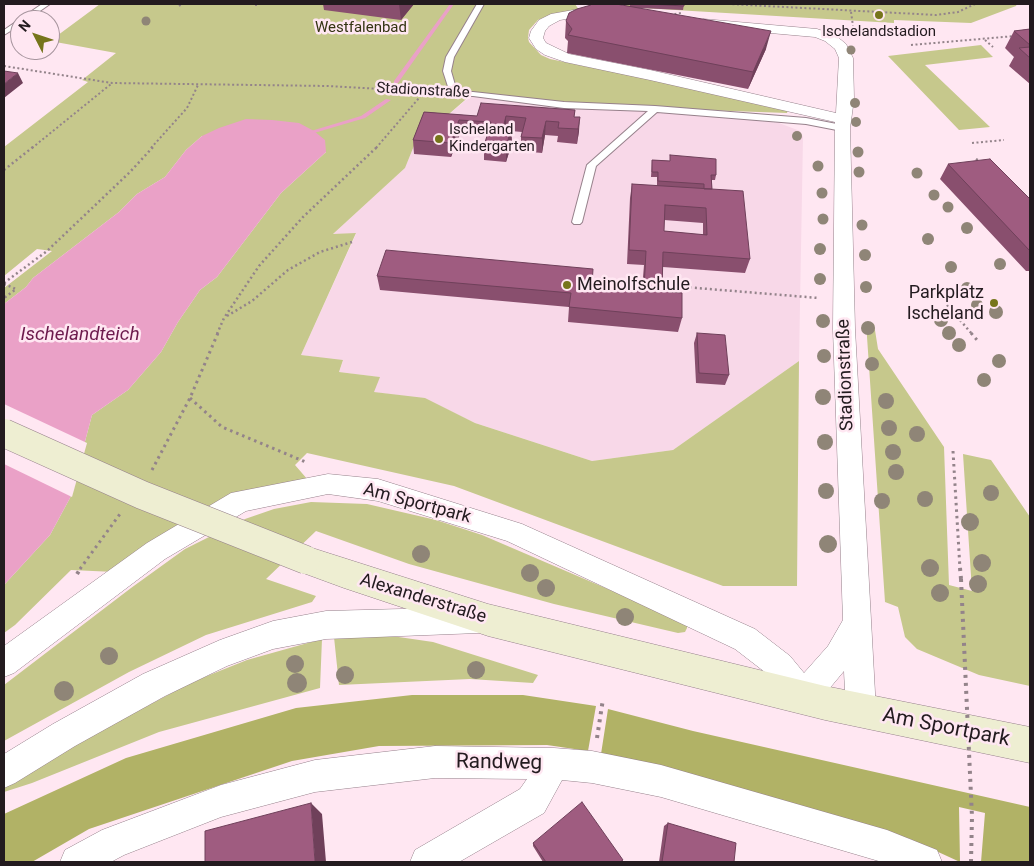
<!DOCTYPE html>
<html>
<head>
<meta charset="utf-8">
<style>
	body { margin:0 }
	#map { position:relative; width:1034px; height:866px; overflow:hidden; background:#ffe7f2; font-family:Roboto,sans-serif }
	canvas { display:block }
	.frame { position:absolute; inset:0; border:5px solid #231b1f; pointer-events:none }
	.north { position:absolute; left:10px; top:10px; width:50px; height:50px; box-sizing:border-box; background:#ffe7f2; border:1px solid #a7959e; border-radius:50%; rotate:311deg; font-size:14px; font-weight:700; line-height:20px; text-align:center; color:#231b1f }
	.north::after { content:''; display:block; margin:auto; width:18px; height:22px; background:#76751b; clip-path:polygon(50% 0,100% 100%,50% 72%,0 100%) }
</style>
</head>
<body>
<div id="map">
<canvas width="1034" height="866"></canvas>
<div class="frame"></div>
<div class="north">N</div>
</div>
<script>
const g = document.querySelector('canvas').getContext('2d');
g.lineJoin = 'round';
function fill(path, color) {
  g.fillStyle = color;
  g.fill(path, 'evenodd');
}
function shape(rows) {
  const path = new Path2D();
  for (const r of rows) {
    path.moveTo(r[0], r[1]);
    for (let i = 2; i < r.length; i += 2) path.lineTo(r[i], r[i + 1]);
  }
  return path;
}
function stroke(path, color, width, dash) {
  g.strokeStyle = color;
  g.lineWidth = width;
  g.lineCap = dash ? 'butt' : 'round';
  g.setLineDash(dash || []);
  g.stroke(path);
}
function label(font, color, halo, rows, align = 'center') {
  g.font = font + ' Roboto,sans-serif';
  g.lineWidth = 5;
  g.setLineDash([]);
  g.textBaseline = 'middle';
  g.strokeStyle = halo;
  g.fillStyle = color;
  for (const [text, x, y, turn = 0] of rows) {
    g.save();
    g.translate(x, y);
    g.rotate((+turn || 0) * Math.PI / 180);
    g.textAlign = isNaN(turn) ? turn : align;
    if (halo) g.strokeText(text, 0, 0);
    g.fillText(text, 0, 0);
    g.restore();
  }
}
fill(shape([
	[473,94,655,109,779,123,800,131,803,137,799,361,673,450,592,461,475,423,425,399,373,392,379,377,339,372,343,361,301,355,356,234,332,235,405,168,422,126,434,127]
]), '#f8d8e8');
fill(shape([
	[100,4,575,4,579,10,550,15,538,20,529,30,528,38,529,42,541,55,550,59,788,108,787,113,564,105,472,94,434,127,422,126,405,168,333,234,356,233,301,355,343,360,339,372,380,377,374,392,425,398,475,423,592,461,673,450,799,361,797,586,723,586,454,486,307,453,295,465,308,480,115,572,71,570,15,625,4,633,4,585,50,535,70,498,92,415,128,390,161,352,178,322,200,290,217,277,281,193,326,152,202,136,186,150,165,177,137,194,119,212,33,278,26,287,4,304,4,288,52,251,37,249,4,276,4,147,88,82,82,80,116,53,50,41],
	[625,4,1017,4,1016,6,971,23,894,20,894,23,625,7],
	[981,45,993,57,925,65,990,127,959,130,888,56],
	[866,322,874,324,878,349,944,447,949,585,972,591,963,454,991,460,1030,517,1030,686,979,675,917,649,905,637,898,607,885,602],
	[311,502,367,504,436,520,482,535,687,623,687,628,685,632,678,633,554,604,409,564,316,531,266,579,316,596,312,602,206,635,129,672,4,741,4,685,131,588,185,549,245,519,274,509],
	[378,634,433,642,538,675,533,683,470,679,339,685,334,637],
	[322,639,320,688,159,732,32,783,4,792,4,786,57,754,192,682,247,660]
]), '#c6c88c');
fill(shape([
	[412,695,523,695,596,706,588,751,547,745,379,746,292,761,89,829,32,862,4,862,4,814,126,758,296,708],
	[608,709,693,731,1030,807,1030,862,981,862,985,813,959,807,960,862,910,839,601,754]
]), '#b1b266');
fill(shape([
	[246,119,272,120,299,123,314,131,325,140,326,152,281,193,217,277,200,290,178,322,161,352,128,390,92,415,70,498,50,535,4,585,4,304,26,287,33,278,119,212,137,194,165,177,186,150,202,136,219,128]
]), '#eaa1c7');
fill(shape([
	[4,404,87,443,72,497,4,464]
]), '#ffe7f2');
fill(shape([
	[450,4,454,4,398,83,394,83,394,81,450,4],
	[386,99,391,100,365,118,314,133,311,131,361,116,386,99]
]), '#eaa1c7');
const lane = shape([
	[42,4,50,4,27,20,20,20,20,25,4,35,4,30,42,4],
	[477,4,484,4,454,57,451,71,457,92,473,92,564,102,655,106,806,118,842,125,846,128,842,131,806,124,657,112,596,166,582,222,580,224,574,224,572,222,587,165,648,111,564,108,473,96,451,96,443,71,446,57,477,4]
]);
const street = shape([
	[579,9,600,9,607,13,600,17,579,17,560,20,549,26,545,31,543,38,546,43,569,54,650,70,836,113,839,58,835,49,825,41,815,37,703,27,696,23,703,19,817,29,835,35,846,44,853,58,854,99,850,128,855,329,876,711,872,722,861,726,850,722,846,711,844,671,814,707,803,711,792,707,770,676,735,649,507,541,378,501,328,494,246,511,165,559,14,673,4,677,4,646,147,543,231,493,328,474,378,479,522,524,755,629,790,656,804,673,828,646,843,620,833,329,835,122,650,80,565,62,545,55,536,49,529,38,531,31,539,20,551,14,579,9],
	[478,607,488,611,492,620,488,629,478,633,326,639,273,649,227,666,165,696,75,746,15,783,4,788,4,754,53,724,143,674,220,640,273,621,326,611,478,607],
	[435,746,554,748,592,751,661,765,887,830,937,850,942,862,882,862,661,797,592,783,562,780,544,813,459,862,410,862,415,850,520,789,527,779,435,778,315,792,221,817,124,855,111,862,60,862,65,850,102,830,221,785,315,760,435,746]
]);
const secondary = shape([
	[306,546,488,604,825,686,1030,727,1030,763,825,720,488,636,344,588,295,570,290,560,295,550,306,546]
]);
stroke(lane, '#96818b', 2);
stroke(street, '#96818b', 1);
stroke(secondary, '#96818b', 1);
stroke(shape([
	[728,4,936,15,958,12,975,4],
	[255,5,258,5],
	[179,6,182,4],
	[851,12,853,26],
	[670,15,681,13],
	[985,40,993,47],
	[911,45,1015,36],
	[4,66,112,83,327,86,436,92],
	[972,143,1004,140],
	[32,148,111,84],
	[151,148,187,108,198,85],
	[376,148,419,98,422,91]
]), '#93838a', 2, [2, 2.5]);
stroke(shape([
	[976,159,982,163],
	[4,170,33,147],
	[4,283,47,251,130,172,153,147],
	[4,284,16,289,4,298],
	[660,285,819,298],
	[947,305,972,334],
	[227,316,252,301,288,270,320,252,352,242],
	[217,334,224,318,259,266,303,217,377,147]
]), '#93838a', 2.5, [2, 3]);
stroke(shape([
	[971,333,977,340],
	[190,398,222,427,308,463],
	[953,451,960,569],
	[152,470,190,398,218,333],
	[80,569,120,514]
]), '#93838a', 3, [2.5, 4]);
stroke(shape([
	[960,568,961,579],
	[77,574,81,568],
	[597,738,603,699],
	[971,862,972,817]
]), '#93838a', 4, [3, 5]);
fill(lane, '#fff');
fill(street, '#fff');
fill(secondary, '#eeeed2');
const secondaryBridge = shape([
	[4,433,142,495,306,560]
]);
stroke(secondaryBridge, '#96818b', 29, []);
stroke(shape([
	[961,579,972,817]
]), '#93838a', 4, [3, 5]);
stroke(secondaryBridge, '#eeeed2', 28);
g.fillStyle = '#8f8577';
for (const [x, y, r] of [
	[146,21,4.5],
	[851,50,4.5],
	[855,103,5],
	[856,122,5],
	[797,136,5],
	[858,152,5.5],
	[818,166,5.5],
	[859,172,5.5],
	[917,173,5.5],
	[822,193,5.5],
	[934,195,5.5],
	[948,207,5.5],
	[823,219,5.5],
	[862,225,5.5],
	[967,228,6],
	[928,239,6],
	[820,249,6],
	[865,255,6],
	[1000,264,6],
	[951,267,6],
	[820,279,6],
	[866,287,6],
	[967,288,6],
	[977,305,6],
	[996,312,7],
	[941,320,7],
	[823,321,7],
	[868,328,7],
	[949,333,7],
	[959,345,7],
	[824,356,7],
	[999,361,7],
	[872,364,7],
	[984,380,7],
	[823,397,8],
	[886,401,8],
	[889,428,8],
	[917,434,8],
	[825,442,8],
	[893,452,8],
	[896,472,8],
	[826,491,8],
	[991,493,8],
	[925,499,8],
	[882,501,8],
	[970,522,9],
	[828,544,9],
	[421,554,9],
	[982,563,9],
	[930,568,9],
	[530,573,9],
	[978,584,9],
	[546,588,9],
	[940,593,9],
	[625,617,9],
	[109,656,9],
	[295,664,9],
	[476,670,9],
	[345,675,9],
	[297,683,10],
	[64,691,10]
]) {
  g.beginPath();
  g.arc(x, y, r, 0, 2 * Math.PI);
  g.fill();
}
fill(shape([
	[323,4,414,4,401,20,324,10],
	[630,4,684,4,683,10,639,8,766,49,748,89,567,53,568,41,565,38,566,21,630,6],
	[1030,29,1030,84,1009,66,1014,57,1005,48,1014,31],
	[575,110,574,117,579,131,577,144,557,142,558,136,545,135,542,153,521,151,521,137,522,132,511,131,512,143,506,162,484,160,484,146,487,136,460,134,451,157,414,154,413,140,424,112,477,116],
	[670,155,716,175,715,180,712,180,712,189,750,259,745,273,663,267,662,291,682,318,678,332,568,322,569,307,380,290,377,276,592,284,642,289,644,265,627,264,630,198,632,184,657,186,657,177,651,177,652,160,670,161],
	[664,220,703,223,703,235,664,231],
	[948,164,1030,199,1030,271,1026,271,940,179],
	[697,333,729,375,725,385,696,383,694,343],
	[668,823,734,862,659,862,664,826],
	[533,843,623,860,621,862,543,862,533,846]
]), '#894f6e');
fill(shape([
	[399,4,414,4,401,20],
	[771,31,766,49,748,89,753,72],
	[18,73,23,83,4,98,4,84],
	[506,116,506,131,503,128],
	[580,117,579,131,577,144,578,129],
	[459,120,460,134,451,157,450,143],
	[546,121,545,135,542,153,542,138],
	[511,128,512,143,506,162,506,148],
	[311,803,322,814,326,862,315,862]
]), '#6f405a');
const building = shape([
	[592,4,616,4,771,31,753,72,568,35,572,29,566,21,569,13,577,9,591,5,592,4],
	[649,4,684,4,684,6,649,4],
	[1030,29,1030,45,1014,31,1030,29],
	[1030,47,1030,58,1019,48,1030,47],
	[4,71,18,73,4,84,4,71],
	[481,103,575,110,574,117,580,117,578,129,558,128,559,122,546,121,542,138,521,137,526,118,506,116,503,128,511,128,506,148,484,146,491,122,459,120,450,143,413,140,424,112,477,116,481,103],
	[670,155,716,159,716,175,711,175,712,189,704,189,704,184,658,181,658,172,652,172,652,160,670,161,670,155],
	[990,159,1030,199,1030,251,948,164,990,159],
	[632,184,743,191,750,259,663,252,662,291,682,293,682,318,569,307,571,293,377,276,386,250,593,269,592,284,644,289,646,251,629,250,632,184],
	[665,205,706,208,707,235,664,231,665,205],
	[697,333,725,335,729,375,699,373,697,333],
	[582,802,623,860,620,862,546,862,533,843,582,802],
	[311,803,315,862,205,862,205,831,311,803],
	[668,823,736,843,734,862,662,862,668,823]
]);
fill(building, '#9f5c80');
stroke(building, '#6f405a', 1);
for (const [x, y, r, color] of [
	[879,15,5,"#76751b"],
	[439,139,5,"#76751b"],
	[567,285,5,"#76751b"],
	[994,303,5,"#76751b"]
]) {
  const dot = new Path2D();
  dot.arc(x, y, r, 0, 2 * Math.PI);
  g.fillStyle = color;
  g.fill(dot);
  stroke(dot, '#ffe7f2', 2);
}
label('15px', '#343412', '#ffe7f2', [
	["Westfalenbad",361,28]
]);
label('15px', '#231b1f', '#ffe7f2', [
	["Ischelandstadion",879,32],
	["Ischeland",449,130,"left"],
	["Kindergarten",449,147,"left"]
]);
label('15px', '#231b1f', '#ffe7f2', [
	["Stadionstraße",423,91,3]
]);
label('18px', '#231b1f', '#ffe7f2', [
	["Meinolfschule",577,285],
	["Parkplatz",984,293,"right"],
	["Ischeland",984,314,"right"]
], 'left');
label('18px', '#231b1f', '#ffe7f2', [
	["Stadionstraße",846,375,-92],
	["Am Sportpark",417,504,15],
	["Alexanderstraße",423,599,17]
]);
label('italic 19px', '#6d1a4d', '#ffe7f2', [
	["Ischelandteich",80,335]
]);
label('21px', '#231b1f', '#ffe7f2', [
	["Am Sportpark",946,728,11],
	["Randweg",499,763,1]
]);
</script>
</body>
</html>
